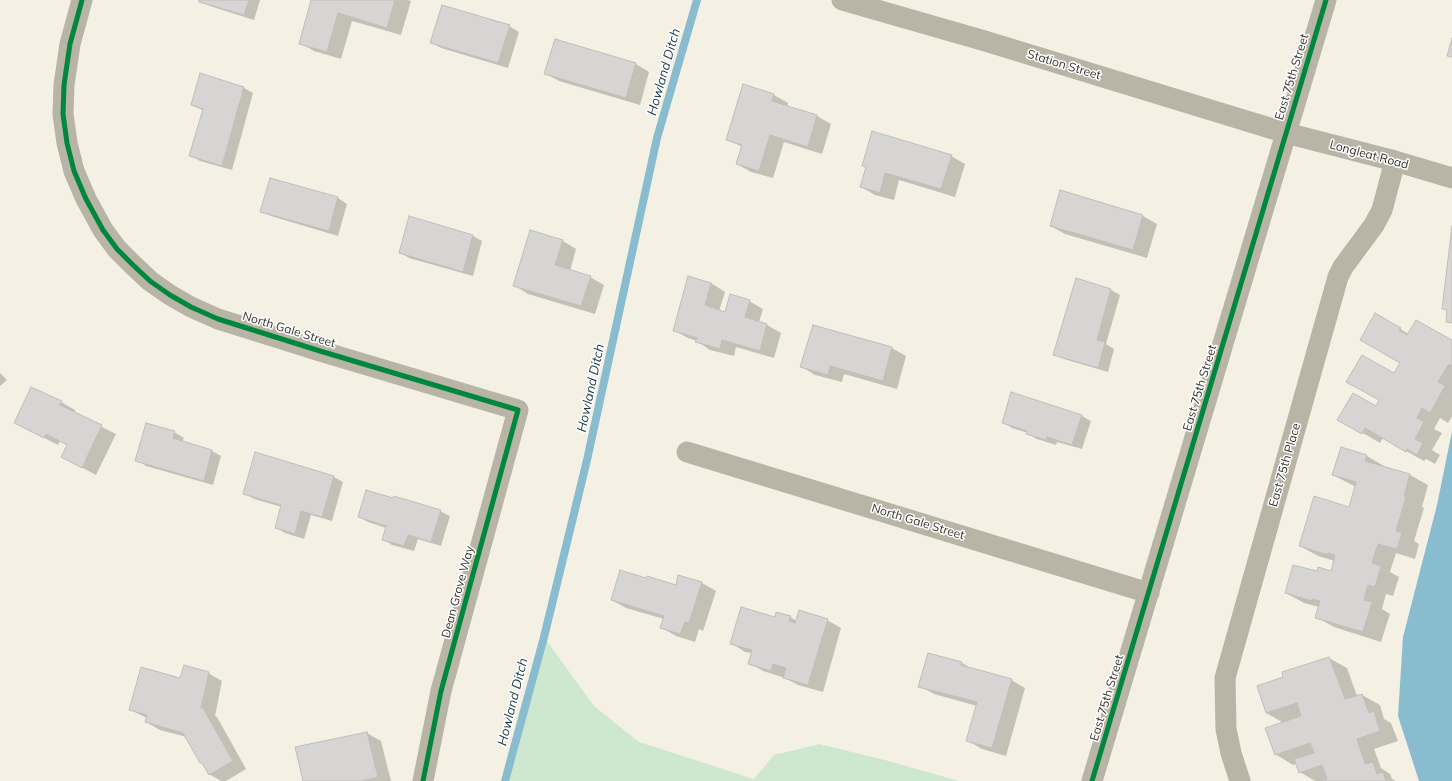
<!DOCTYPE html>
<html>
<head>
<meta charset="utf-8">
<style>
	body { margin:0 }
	canvas { display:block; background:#f4f0e3 }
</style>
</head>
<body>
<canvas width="1452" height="781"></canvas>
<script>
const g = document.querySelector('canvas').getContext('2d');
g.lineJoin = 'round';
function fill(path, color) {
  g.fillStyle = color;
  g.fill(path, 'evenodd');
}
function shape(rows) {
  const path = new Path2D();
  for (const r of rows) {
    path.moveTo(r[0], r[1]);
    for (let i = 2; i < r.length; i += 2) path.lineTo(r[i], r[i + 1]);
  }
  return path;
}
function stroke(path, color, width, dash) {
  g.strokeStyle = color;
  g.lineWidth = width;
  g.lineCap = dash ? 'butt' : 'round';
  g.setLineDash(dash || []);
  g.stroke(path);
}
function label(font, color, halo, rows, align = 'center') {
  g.font = font + ' Mulish,sans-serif';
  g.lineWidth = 3;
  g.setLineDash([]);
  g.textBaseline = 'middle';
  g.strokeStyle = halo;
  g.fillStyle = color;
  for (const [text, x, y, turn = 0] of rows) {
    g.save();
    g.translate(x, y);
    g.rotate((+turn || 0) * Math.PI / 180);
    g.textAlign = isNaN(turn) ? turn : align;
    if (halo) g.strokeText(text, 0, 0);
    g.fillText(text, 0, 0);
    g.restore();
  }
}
fill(shape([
	[544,637,594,706,639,742,754,779,774,755,819,744,885,760,959,781,505,781]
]), '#cee8d0');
fill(shape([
	[1452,431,1452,781,1419,781,1398,716,1403,637,1437,505]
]), '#8abccf');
fill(shape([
	[200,0,260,0,254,20,210,6,200,1],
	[312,0,408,0,411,1,401,35,352,21,341,59,314,51,300,43],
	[509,26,519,32,508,68,441,48,431,42],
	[636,64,649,72,640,105,559,81,545,73],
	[200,75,244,88,253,93,232,170,200,161,191,155,204,111,192,105],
	[744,85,774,95,788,103,787,107,817,116,831,124,822,154,784,142,773,178,751,172,737,164,742,147,727,139],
	[951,156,965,164,955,197,899,180,894,200,875,195,861,187,867,168,863,165],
	[271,179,338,198,347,204,338,236,271,216,262,211],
	[1061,191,1143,216,1157,224,1147,258,1065,234,1051,226],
	[473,236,482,241,473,276,409,258,400,252],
	[563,241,576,249,570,271,590,277,604,285,595,314,528,294,514,285],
	[689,277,711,283,725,292,719,311,726,313,749,301,763,309,759,322,767,325,781,333,774,358,736,347,734,356,710,350,697,341,688,338,674,330],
	[1076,279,1111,290,1120,295,1106,344,1114,349,1108,372,1064,359,1054,354],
	[1376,315,1409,334,1452,341,1452,416,1448,423,1440,418,1434,429,1442,433,1432,450,1440,455,1435,464,1426,459,1424,461,1383,438,1380,443,1339,419,1376,407,1401,362],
	[814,326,892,348,906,356,897,389,844,374,842,382,815,375,802,367],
	[0,373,7,380,0,386],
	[1012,393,1082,416,1091,421,1082,449,1057,442,1056,445,1037,439,1028,434,1028,433,1012,428,1003,422],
	[61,402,75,410,74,413,116,434,96,475,62,457,68,445,60,441,58,445,15,423],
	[174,432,184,438,182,442,212,451,221,456,213,485,146,466,137,460],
	[1367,456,1384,466,1384,467,1410,475,1428,485,1422,507,1424,508,1414,541,1419,544,1415,559,1396,553,1390,572,1399,577,1393,596,1386,594,1382,609,1390,614,1381,642,1334,627,1316,617,1319,607,1304,603,1286,593,1318,573,1332,572,1335,561,1318,556,1300,546,1350,508,1356,487,1333,475],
	[334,477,343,482,332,521,311,515,304,539,285,533,276,528,282,507,254,499,244,493],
	[440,511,450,516,441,546,418,539,414,551,392,545,383,539,386,528,368,522,359,517],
	[679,576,702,583,716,591,703,631,699,629,695,642,676,636,662,628,664,619,626,608,612,600,647,579,676,586],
	[790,617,797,621,827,620,841,628,823,692,798,685,785,678,763,671,749,663,752,653,745,652,731,643,776,618],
	[1329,658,1347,668,1357,696,1362,695,1380,705,1384,719,1391,723,1398,741,1374,749,1381,768,1390,774,1392,779,1396,781,1315,781,1300,772,1297,764,1293,765,1275,754,1284,723,1266,713,1284,678],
	[962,663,972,669,1011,680,1025,688,1006,756,982,749,968,741,977,706,934,694,920,686],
	[208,673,222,681,215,716,217,717,246,769,226,781,221,781,209,774,204,764,201,762,187,737,160,730,146,722,147,718,131,710,181,680],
	[367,733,381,741,391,781,304,781]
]), '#0003');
stroke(shape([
	[505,781,544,637,587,460,657,138,697,0]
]), '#8abccf', 8);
const building = shape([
	[199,0,249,0,244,15,199,2,199,0],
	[311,0,395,0,387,28,338,13,327,52,299,44,311,0],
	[442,5,510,25,498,63,430,43,442,5],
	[1452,38,1452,57,1447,56,1452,38],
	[555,39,636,63,626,98,544,74,555,39],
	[200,73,244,87,222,166,189,156,203,109,191,105,200,73],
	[743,84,774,94,772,101,817,115,808,147,770,135,759,171,736,164,742,145,726,140,743,84],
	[872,131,952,155,941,189,885,173,880,193,860,187,866,167,862,166,872,131],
	[270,178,338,197,329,231,260,212,270,178],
	[1060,190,1143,215,1133,250,1050,226,1060,190],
	[409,216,473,235,463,272,399,253,409,216],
	[1452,226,1452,323,1446,322,1447,310,1442,309,1452,226],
	[530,230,563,240,555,265,591,276,581,306,513,286,530,230],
	[688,276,711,283,705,305,725,312,730,294,750,300,745,317,767,324,760,351,722,340,720,349,695,342,697,338,673,331,688,276],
	[1076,278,1111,289,1097,340,1105,342,1098,368,1053,355,1076,278],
	[1375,313,1401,328,1399,330,1407,335,1416,320,1452,340,1452,366,1449,364,1438,382,1445,386,1430,413,1422,408,1417,418,1424,422,1415,439,1423,443,1417,455,1407,449,1406,452,1365,428,1362,434,1337,420,1353,393,1376,406,1379,400,1346,382,1362,355,1394,373,1400,363,1360,340,1375,313],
	[813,325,892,347,883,381,830,366,828,375,800,367,813,325],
	[31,387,62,401,60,405,102,425,82,468,61,457,67,445,46,434,44,438,14,423,31,387],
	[1011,392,1082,415,1072,445,1047,437,1046,440,1026,434,1027,431,1002,423,1011,392],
	[146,423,175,431,173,438,212,450,204,481,135,461,146,423],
	[1341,447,1367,455,1365,461,1410,474,1404,496,1406,497,1396,531,1402,533,1397,549,1378,544,1372,563,1381,566,1375,587,1368,585,1364,600,1372,602,1363,632,1315,618,1320,601,1312,599,1312,601,1285,593,1293,565,1317,571,1318,567,1331,571,1335,555,1328,553,1328,555,1299,546,1314,496,1349,507,1356,482,1332,475,1341,447],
	[255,452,334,476,322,517,301,511,295,534,275,528,281,505,243,494,255,452],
	[366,490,393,498,394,496,441,510,431,542,408,535,404,546,382,540,386,526,358,517,366,490],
	[620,570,646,578,647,576,676,585,678,575,702,582,689,623,685,622,680,634,660,628,664,616,611,600,620,570],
	[741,607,775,617,776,612,791,616,789,621,795,623,799,610,828,619,808,685,783,678,786,668,773,664,771,671,748,664,752,650,730,644,741,607],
	[928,653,962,662,961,665,1012,679,992,748,966,741,977,702,918,687,928,653],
	[1329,657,1345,699,1362,694,1369,713,1374,711,1380,731,1357,739,1365,764,1373,762,1377,774,1383,772,1386,781,1320,781,1327,779,1322,765,1299,773,1294,759,1314,753,1310,743,1275,755,1265,728,1301,716,1297,703,1266,713,1257,686,1283,677,1282,672,1329,657],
	[184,665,209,672,201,708,203,708,233,761,209,775,202,763,200,763,183,733,145,722,147,715,129,710,141,667,180,678,184,665],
	[367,732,378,777,362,781,303,781,295,747,367,732]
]);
fill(building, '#d7d5d4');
stroke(building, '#c0bdbb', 1);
stroke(shape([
	[82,0,70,44,64,85,63,114,67,143,74,171,86,199,103,230,117,249,133,265,150,281,170,295,191,307,218,319,320,351,518,410,441,691,423,781],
	[842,0,985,41,1286,133,1395,161,1452,178],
	[687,452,1149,593],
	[1092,781,1326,0],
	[1240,781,1231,753,1226,729,1225,678,1338,277,1343,267,1374,225,1382,210,1395,161]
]), '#b8b4a6', 21);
stroke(shape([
	[82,0,70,44,64,85,63,114,67,143,74,171,86,199,103,230,117,249,133,265,150,281,170,295,191,307,218,319,320,351,518,410,441,691,423,781],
	[1092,781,1326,0]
]), '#00873e', 5);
label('12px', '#343129', '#fff', [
	["Station Street",1064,65,17],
	["East 75th Street",1292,77,-73],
	["Longleat Road",1369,155,15],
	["North Gale Street",289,330,17],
	["East 75th Street",1200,388,-73],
	["East 75th Place",1285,465,-74],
	["North Gale Street",918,522,17],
	["Dean Grove Way",458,592,-75],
	["East 75th Street",1107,698,-73]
]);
label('italic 13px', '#173947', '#fff', [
	["Howland Ditch",664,72,-74],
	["Howland Ditch",591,388,-78],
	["Howland Ditch",513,702,-76]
]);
</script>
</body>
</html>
